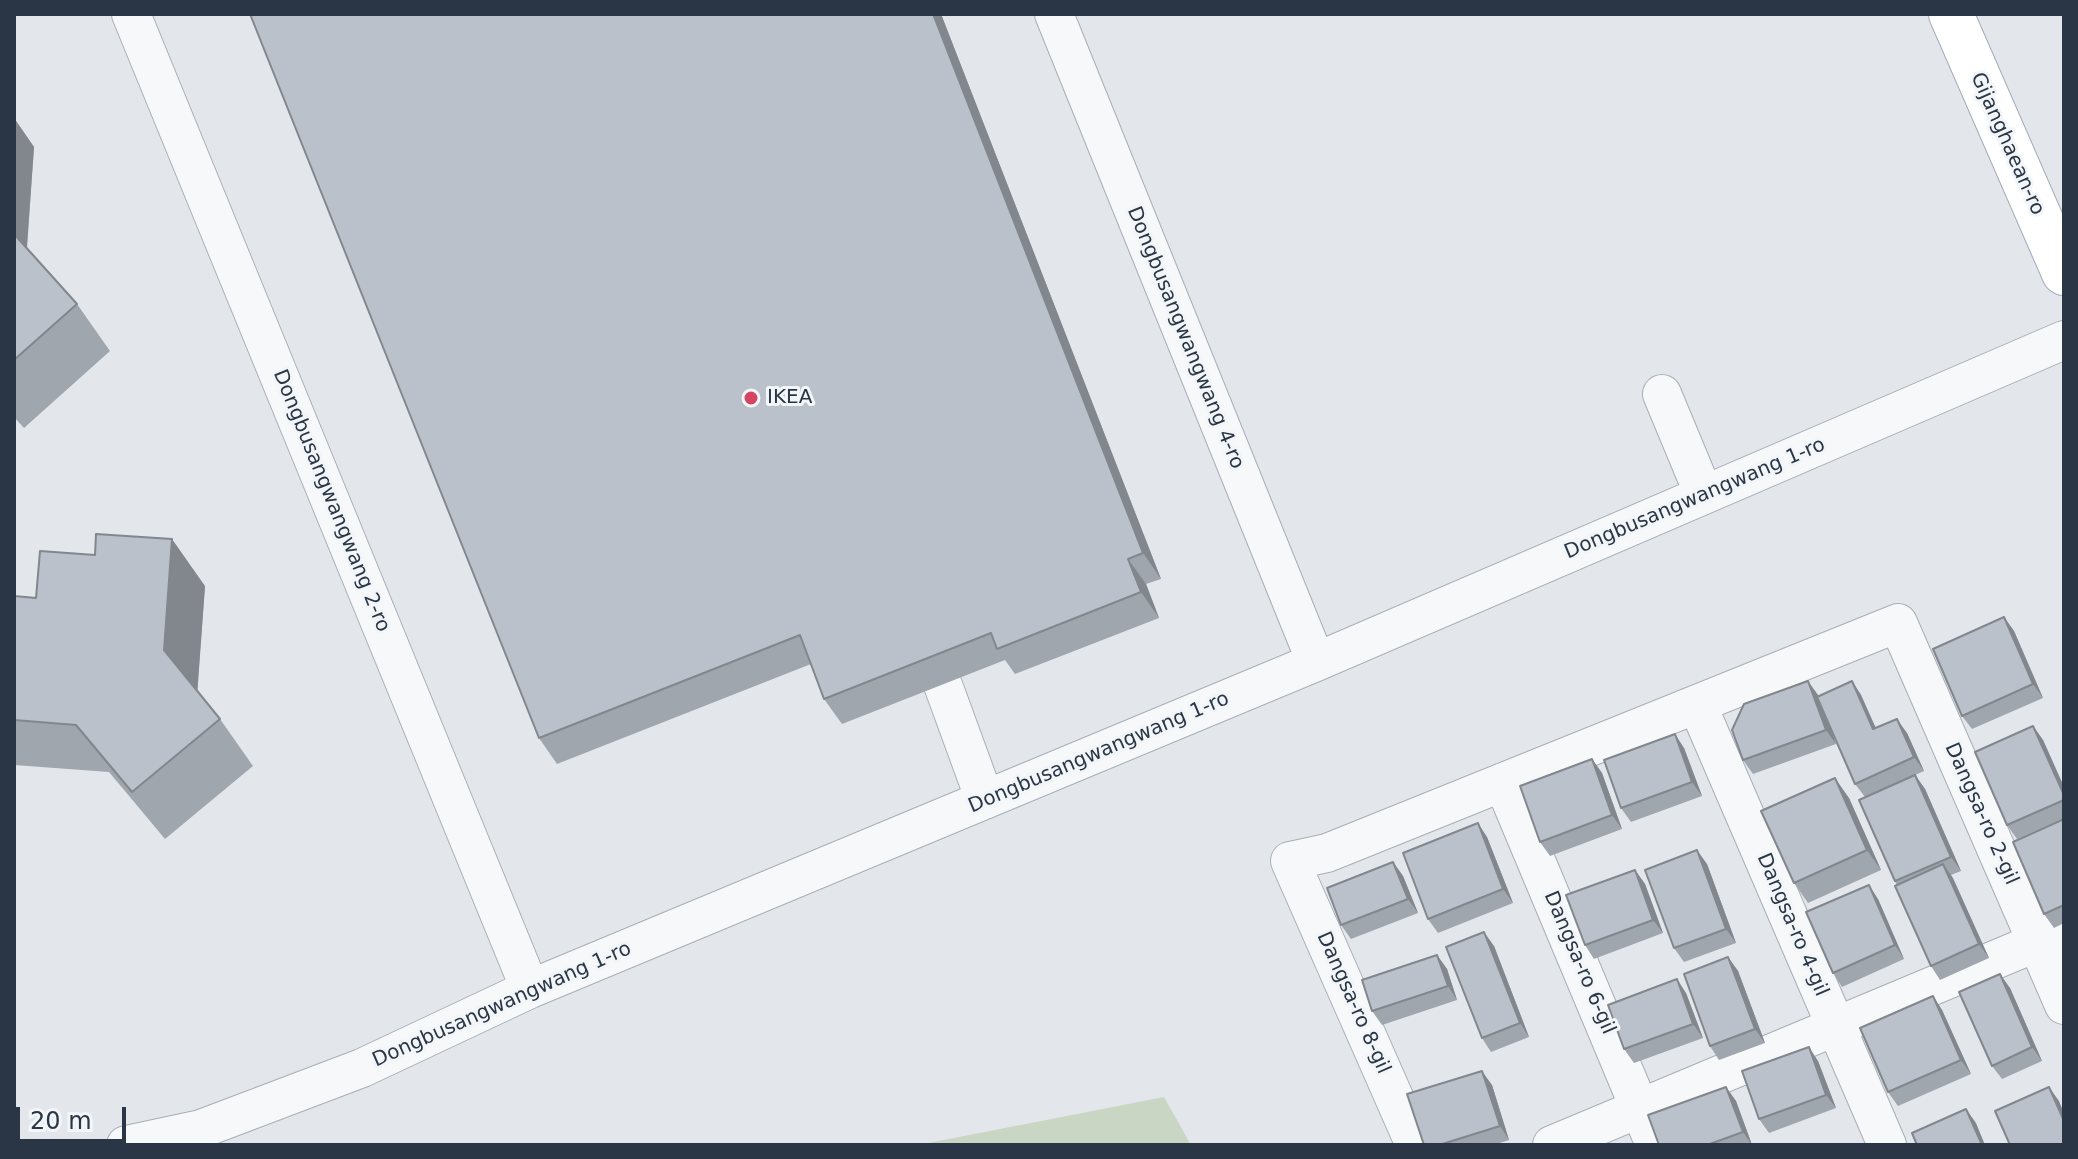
<!DOCTYPE html>
<html>
<head>
<meta charset="utf-8">
<style>
	body { margin:0 }
	#map { position:relative; width:2078px; height:1159px; overflow:hidden; background:#e3e7ec; font-family:"DejaVu Sans",sans-serif }
	canvas { display:block }
	.frame { position:absolute; inset:0; border:16px solid #2a3645; pointer-events:none }
	.scale { position:absolute; left:16px; top:1107px; width:110px; height:36px; box-sizing:border-box; border:4px solid #2a3645; border-top:0; padding-left:10px; font-size:24px; line-height:28px; white-space:nowrap; color:#2a3645; -webkit-text-stroke:6px #f3f6f9; paint-order:stroke }
</style>
</head>
<body>
<div id="map">
<canvas width="2078" height="1159"></canvas>
<div class="frame"></div>
<div class="scale">20 m</div>
</div>
<script>
const g = document.querySelector('canvas').getContext('2d');
g.lineJoin = 'round';
function fill(path, color) {
  g.fillStyle = color;
  g.fill(path, 'evenodd');
}
function shape(rows) {
  const path = new Path2D();
  for (const r of rows) {
    path.moveTo(r[0], r[1]);
    for (let i = 2; i < r.length; i += 2) path.lineTo(r[i], r[i + 1]);
  }
  return path;
}
function stroke(path, color, width, dash) {
  g.strokeStyle = color;
  g.lineWidth = width;
  g.lineCap = dash ? 'butt' : 'round';
  g.setLineDash(dash || []);
  g.stroke(path);
}
function label(font, color, halo, rows, align = 'center') {
  g.font = font + ' "DejaVu Sans",sans-serif';
  g.lineWidth = 6;
  g.setLineDash([]);
  g.textBaseline = 'middle';
  g.strokeStyle = halo;
  g.fillStyle = color;
  for (const [text, x, y, turn = 0] of rows) {
    g.save();
    g.translate(x, y);
    g.rotate((+turn || 0) * Math.PI / 180);
    g.textAlign = isNaN(turn) ? turn : align;
    if (halo) g.strokeText(text, 0, 0);
    g.fillText(text, 0, 0);
    g.restore();
  }
}
fill(shape([
	[1164,1097,1191,1145,918,1145]
]), '#cad6c4');
const minor = shape([
	[131,14,530,989],
	[1054,14,1316,662],
	[1662,394,1704,495],
	[943,685,985,800],
	[1697,704,1887,1145],
	[1503,782,1655,1145],
	[126,1145,201,1129,362,1068,530,989,1316,662,2064,340],
	[1415,1145,1290,861,1327,853,1898,623,2064,1005],
	[1552,1145,2064,931]
]);
const major = shape([
	[1951,14,2064,273]
]);
stroke(minor, '#a8aeb7', 40);
stroke(major, '#a2acb8', 46);
stroke(minor, '#f7f8fa', 38);
stroke(major, '#fff', 44);
fill(shape([
	[250,14,941,14,1161,579,1146,584,1159,618,1015,674,1005,660,842,724,824,699,811,664,557,764,539,738],
	[14,118,34,147,27,249,77,304,110,351,24,428,14,417],
	[205,586,197,691,220,719,253,766,165,839,109,772,14,765,14,596,36,598],
	[2004,617,2014,631,2043,698,1972,729,1962,716],
	[1852,681,1861,695,1876,728,1907,733,1924,771,1915,775,1925,789,1961,871,1951,875,1989,958,1940,980,1931,966,1895,881,1865,797,1855,784,1829,724,1836,744,1753,774,1743,760,1819,696],
	[2033,726,2043,740,2064,787,2064,818,2017,839,2007,825],
	[1684,748,1702,796,1631,822,1621,808],
	[1592,759,1602,773,1622,829,1550,856,1540,842],
	[1849,798,1881,870,1808,903,1794,883],
	[2064,819,2064,923,2054,928,2044,914],
	[1487,837,1513,903,1438,933,1428,919],
	[1393,862,1403,876,1418,913,1351,939,1341,925],
	[1707,864,1736,943,1684,962,1674,948],
	[1635,870,1645,884,1663,933,1594,959,1585,945],
	[1878,899,1904,959,1842,987,1833,973],
	[1494,946,1529,1037,1491,1052,1482,1038],
	[1437,955,1447,969,1457,1000,1382,1025,1372,1011],
	[1728,957,1738,971,1765,1043,1719,1060,1710,1046],
	[2010,988,2042,1061,2002,1079,1992,1066],
	[1686,993,1703,1038,1634,1063,1624,1049],
	[1933,996,1942,1010,1971,1074,1898,1106,1888,1092],
	[1818,1061,1836,1108,1769,1133,1759,1119],
	[1492,1085,1509,1140,1493,1145,1424,1145],
	[1726,1087,1736,1101,1752,1145,1659,1145]
]), '#a0a6ae');
fill(shape([
	[933,14,941,14,1161,579,1143,553],
	[14,118,34,147,26,258,14,241],
	[172,539,205,586,197,697,164,650],
	[1128,559,1146,584,1159,618,1141,592],
	[2004,617,2014,631,2043,698,2033,684],
	[1808,681,1818,695,1836,744,1826,730],
	[1852,681,1861,695,1882,743,1873,729],
	[1897,719,1907,733,1924,771,1914,757],
	[2033,726,2043,740,2064,787,2064,795],
	[1675,734,1684,748,1702,796,1692,782],
	[1592,759,1602,773,1622,829,1612,815],
	[1915,775,1925,789,1961,871,1951,857],
	[1835,778,1849,798,1881,870,1867,850],
	[1478,823,1487,837,1513,903,1503,889],
	[1697,850,1707,864,1736,943,1726,929],
	[1393,862,1403,876,1418,913,1408,899],
	[1943,864,1953,878,1989,958,1979,944],
	[1635,870,1645,884,1663,933,1653,920],
	[1869,885,1878,899,1904,959,1895,945],
	[1484,932,1494,946,1529,1037,1520,1023],
	[1437,955,1447,969,1457,1000,1448,986],
	[1728,957,1738,971,1765,1043,1755,1029],
	[2000,974,2010,988,2042,1061,2032,1047],
	[1677,979,1686,993,1703,1038,1693,1024],
	[1933,996,1942,1010,1971,1074,1961,1060],
	[1809,1047,1818,1061,1836,1108,1826,1095],
	[1482,1071,1492,1085,1509,1140,1500,1126],
	[1726,1087,1736,1101,1752,1145,1743,1132],
	[2049,1087,2059,1101,2064,1113,2064,1121],
	[1966,1109,1976,1123,1985,1145,1982,1145]
]), '#82878d');
const building = shape([
	[250,14,933,14,1143,553,1128,559,1141,592,997,649,991,633,824,699,800,635,539,738,250,14],
	[14,234,77,304,14,360,14,234],
	[96,534,172,539,164,650,220,719,132,792,76,725,14,720,14,596,36,598,40,551,95,555,96,534],
	[2004,617,2033,684,1962,716,1933,649,2004,617],
	[1808,681,1826,730,1743,760,1732,730,1744,704,1808,681],
	[1852,681,1873,729,1897,719,1914,757,1855,784,1817,697,1852,681],
	[2033,726,2064,795,2064,800,2007,825,1975,752,2033,726],
	[1675,734,1692,782,1621,808,1604,760,1675,734],
	[1592,759,1612,815,1540,842,1520,786,1592,759],
	[1915,775,1951,857,1895,881,1859,800,1915,775],
	[1835,778,1867,850,1794,883,1761,811,1835,778],
	[2064,819,2064,905,2044,914,2013,842,2064,819],
	[1478,823,1503,889,1428,919,1403,853,1478,823],
	[1697,850,1726,929,1674,948,1645,870,1697,850],
	[1393,862,1408,899,1341,925,1327,888,1393,862],
	[1943,864,1979,944,1931,966,1895,886,1943,864],
	[1635,870,1653,920,1585,945,1566,895,1635,870],
	[1869,885,1895,945,1833,973,1806,912,1869,885],
	[1484,932,1520,1023,1482,1038,1446,947,1484,932],
	[1437,955,1448,986,1372,1011,1362,980,1437,955],
	[1728,957,1755,1029,1710,1046,1684,974,1728,957],
	[2000,974,2032,1047,1992,1066,1959,992,2000,974],
	[1677,979,1693,1024,1624,1049,1608,1005,1677,979],
	[1933,996,1961,1060,1888,1092,1860,1028,1933,996],
	[1809,1047,1826,1095,1759,1119,1742,1071,1809,1047],
	[1482,1071,1500,1126,1439,1145,1424,1145,1407,1094,1482,1071],
	[1726,1087,1743,1132,1707,1145,1659,1145,1648,1115,1726,1087],
	[2049,1087,2064,1121,2064,1145,2010,1145,1995,1111,2049,1087],
	[1966,1109,1982,1145,1917,1145,1912,1133,1966,1109]
]);
fill(building, '#bac1ca');
stroke(building, '#82878d', 2);
for (const [x, y, r, color] of [
	[751,398,8,"#d54563"]
]) {
  const dot = new Path2D();
  dot.arc(x, y, r, 0, 2 * Math.PI);
  g.fillStyle = color;
  g.fill(dot);
  stroke(dot, '#f3f6f9', 3);
}
label('20px', '#2a3645', '#f3f6f9', [
	["Gijanghaean-ro",2007,144,66],
	["Dongbusangwangwang 4-ro",1185,338,68],
	["Dongbusangwangwang 1-ro",1695,499,-23],
	["Dongbusangwangwang 2-ro",331,501,68],
	["Dongbusangwangwang 1-ro",1099,753,-23],
	["Dangsa-ro 2-gil",1981,814,66],
	["Dangsa-ro 4-gil",1792,925,67],
	["Dangsa-ro 6-gil",1579,963,67],
	["Dangsa-ro 8-gil",1353,1003,66],
	["Dongbusangwangwang 1-ro",502,1005,-24]
]);
label('20px', '#2a3645', '#f3f6f9', [
	["IKEA",767,398]
], 'left');
</script>
</body>
</html>
